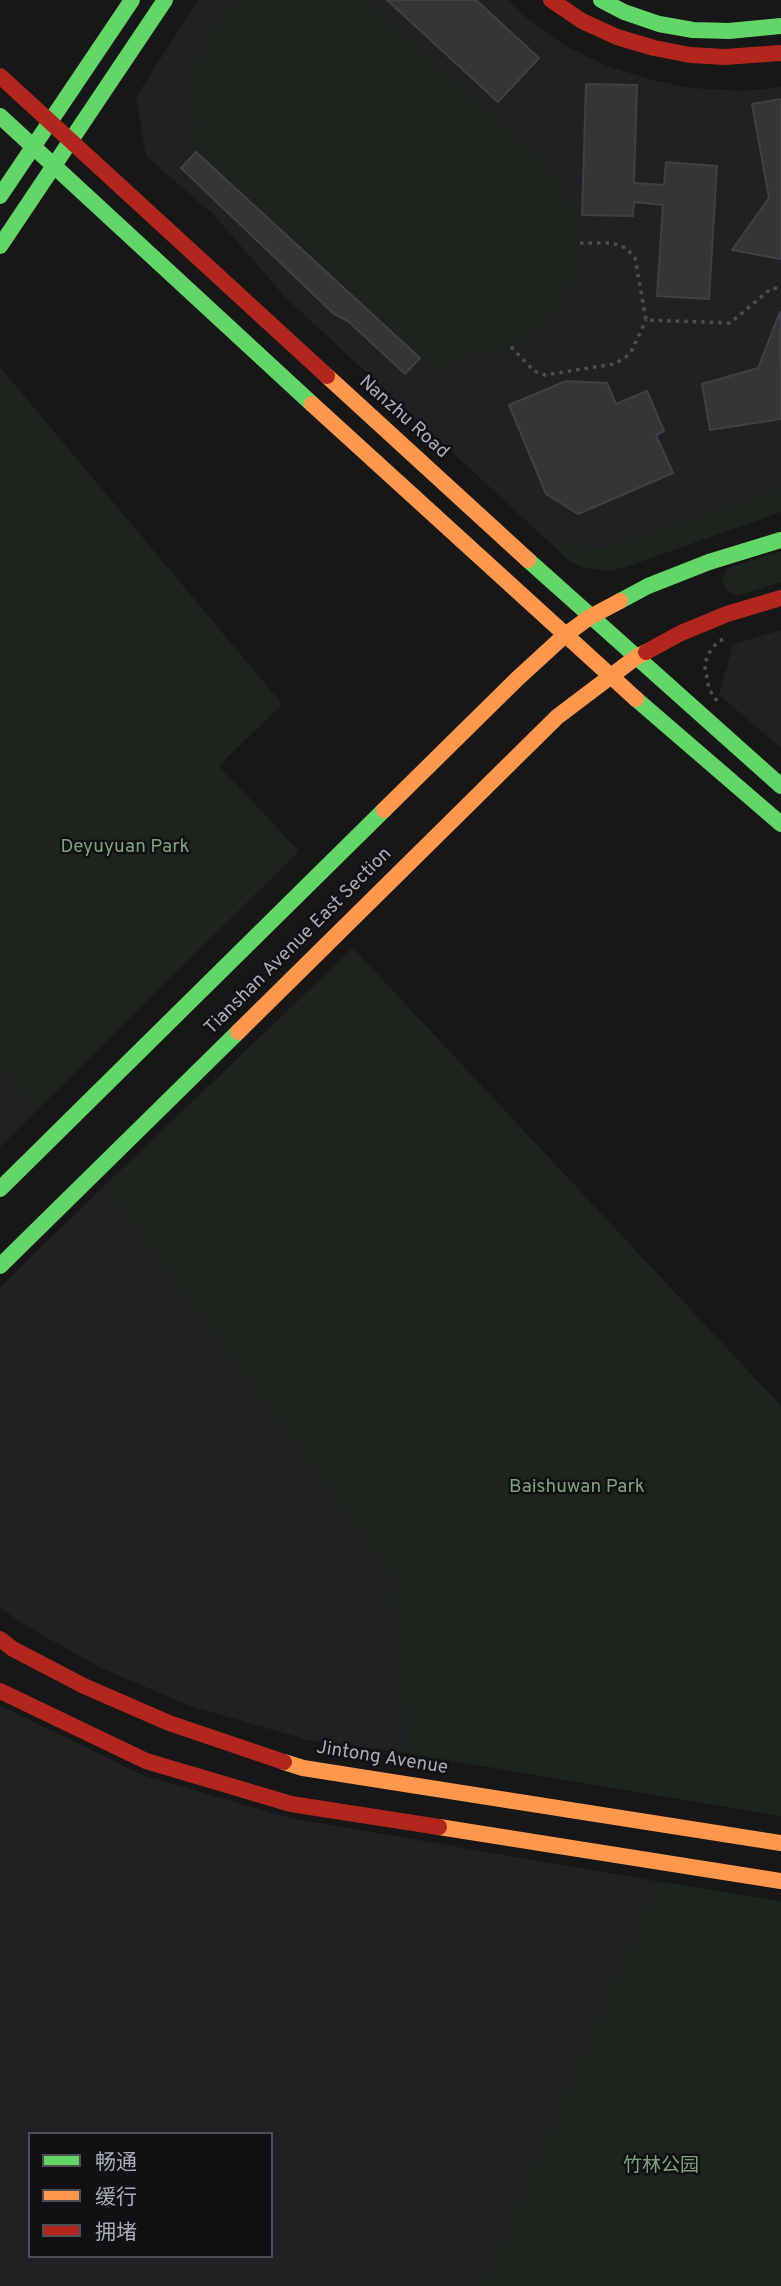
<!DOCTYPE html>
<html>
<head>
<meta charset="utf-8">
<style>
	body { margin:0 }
	#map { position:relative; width:781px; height:2286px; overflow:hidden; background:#171717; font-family:Overpass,"Noto Sans SC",sans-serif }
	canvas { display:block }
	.legend { position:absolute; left:28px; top:2132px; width:245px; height:126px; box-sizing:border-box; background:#111113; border:2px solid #4d4f55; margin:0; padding:9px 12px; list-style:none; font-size:21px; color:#a8adb8 }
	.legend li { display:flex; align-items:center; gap:14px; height:35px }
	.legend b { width:35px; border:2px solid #4d4f55 }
</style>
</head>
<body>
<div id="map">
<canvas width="781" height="2286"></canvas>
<ul class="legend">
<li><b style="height:9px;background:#63d668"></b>畅通</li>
<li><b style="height:9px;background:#ff974d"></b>缓行</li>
<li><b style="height:9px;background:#b3261e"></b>拥堵</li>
</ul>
</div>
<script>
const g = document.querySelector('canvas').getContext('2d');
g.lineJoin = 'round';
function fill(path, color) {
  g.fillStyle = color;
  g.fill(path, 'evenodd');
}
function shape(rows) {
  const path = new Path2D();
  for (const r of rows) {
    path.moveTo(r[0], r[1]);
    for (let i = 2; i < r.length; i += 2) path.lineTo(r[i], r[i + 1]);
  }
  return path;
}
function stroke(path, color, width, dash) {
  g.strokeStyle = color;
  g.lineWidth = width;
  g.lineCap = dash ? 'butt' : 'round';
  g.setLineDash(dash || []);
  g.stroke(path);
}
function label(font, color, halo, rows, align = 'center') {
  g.font = font + ' Overpass,"Noto Sans SC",sans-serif';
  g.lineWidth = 5;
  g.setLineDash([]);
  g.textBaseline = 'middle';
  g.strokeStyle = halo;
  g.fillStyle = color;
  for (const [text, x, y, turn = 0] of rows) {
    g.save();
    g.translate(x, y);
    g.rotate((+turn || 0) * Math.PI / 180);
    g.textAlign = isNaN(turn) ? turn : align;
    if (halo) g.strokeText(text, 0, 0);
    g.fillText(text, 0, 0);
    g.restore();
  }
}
fill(shape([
	[198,0,509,0,527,18,566,46,607,66,652,80,692,88,744,91,781,87,781,488,605,548,550,543,285,297,214,215,146,156,136,97],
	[781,630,781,748,719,695,733,644],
	[0,1067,35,1112,0,1147],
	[103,1187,395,1582,405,1753,308,1740,193,1707,103,1669,28,1627,0,1608,0,1287],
	[0,1705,142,1775,290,1818,655,1881,480,2286,0,2286],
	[30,2134,271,2134,271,2256,30,2256]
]), '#212123');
fill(shape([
	[239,0,367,0,544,160,568,191,575,209,580,248,577,268,571,287,562,304,550,320,519,344,501,351,464,356,444,377,183,138,195,124,190,103,190,80,200,46,220,16],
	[0,367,282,704,219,766,299,851,35,1112,0,1067],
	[781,488,781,512,623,568,607,571,583,567,571,562,550,543,605,548],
	[781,551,781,582,737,596,726,590,722,579,727,568],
	[353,948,781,1406,781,1816,405,1753,395,1582,103,1187],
	[655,1881,781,1901,781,2286,480,2286]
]), '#1d241e');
const building = shape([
	[387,0,476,0,539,58,498,102,387,0],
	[586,84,637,85,634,183,664,185,666,162,717,166,709,299,657,296,663,205,634,202,633,216,582,215,586,84],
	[781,99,781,259,732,250,769,198,752,104,781,99],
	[196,152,420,358,405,374,348,321,334,314,181,168,196,152],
	[780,312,781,419,710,430,702,384,758,368,780,312],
	[566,381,607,383,616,404,647,391,664,431,656,435,673,473,578,514,546,494,509,405,566,381]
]);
fill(building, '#353536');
stroke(building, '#3f4043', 2);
stroke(shape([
	[580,243,612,243,626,248,635,258,646,320,730,323,772,288,781,289],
	[511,347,534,371,545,375,614,364,626,357,632,350,646,320],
	[717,701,709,689,705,667,707,656,714,646,724,638]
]), '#4d4e52', 3.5, [3.5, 5]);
stroke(shape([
	[601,0,624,12,659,24,693,30,729,31,781,26],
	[0,116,312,404],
	[0,196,132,0],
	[0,246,165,0],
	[528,560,781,786],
	[620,601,648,586,709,562,781,540],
	[636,699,781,824],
	[0,1189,384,810],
	[0,1266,238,1032]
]), '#63d668', 16);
stroke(shape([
	[327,376,528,560],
	[312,404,636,699],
	[384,810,517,679,565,635,590,617,620,601],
	[238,1032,557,717,635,658,646,652],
	[284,1762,303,1768,781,1843],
	[439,1827,781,1881]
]), '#ff974d', 16);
stroke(shape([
	[551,0,582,21,617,37,654,48,690,55,725,57,781,53],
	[0,76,327,376],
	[646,652,681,633,727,614,781,598],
	[0,1639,13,1649,84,1686,169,1723,284,1762],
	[0,1691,146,1761,291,1804,439,1827]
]), '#b3261e', 16);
label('19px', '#a8adb8', '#111113', [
	["Nanzhu Road",403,418,42],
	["Tianshan Avenue East Section",299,942,-45],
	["Jintong Avenue",382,1759,9]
]);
label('19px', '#7fa381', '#111113', [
	["Deyuyuan Park",125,848],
	["Baishuwan Park",577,1488],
	["竹林公园",661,2167]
]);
</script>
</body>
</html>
